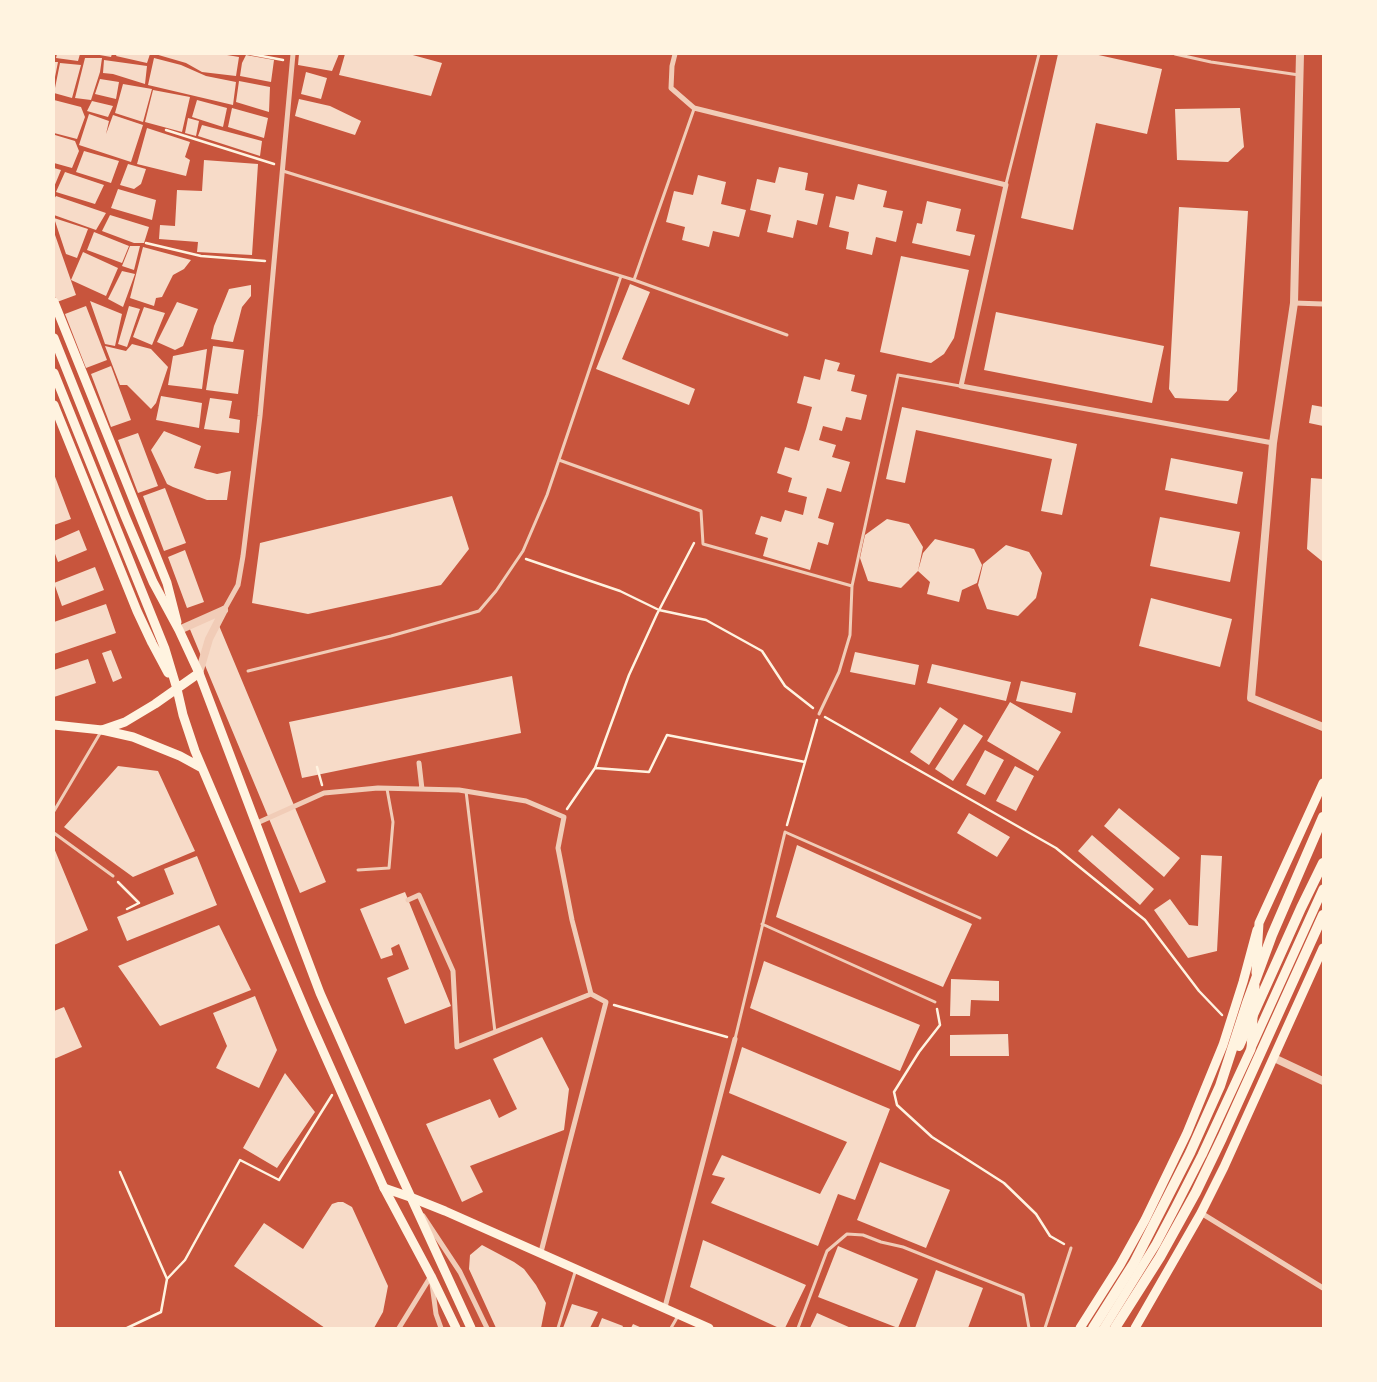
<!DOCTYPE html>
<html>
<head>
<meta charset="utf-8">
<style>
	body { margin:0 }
	#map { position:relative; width:1377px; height:1382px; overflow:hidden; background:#c8553d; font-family:"Source Sans 3",sans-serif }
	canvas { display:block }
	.frame { position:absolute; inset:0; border:55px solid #fff3e0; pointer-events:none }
</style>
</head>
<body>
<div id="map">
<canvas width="1377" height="1382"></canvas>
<div class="frame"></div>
</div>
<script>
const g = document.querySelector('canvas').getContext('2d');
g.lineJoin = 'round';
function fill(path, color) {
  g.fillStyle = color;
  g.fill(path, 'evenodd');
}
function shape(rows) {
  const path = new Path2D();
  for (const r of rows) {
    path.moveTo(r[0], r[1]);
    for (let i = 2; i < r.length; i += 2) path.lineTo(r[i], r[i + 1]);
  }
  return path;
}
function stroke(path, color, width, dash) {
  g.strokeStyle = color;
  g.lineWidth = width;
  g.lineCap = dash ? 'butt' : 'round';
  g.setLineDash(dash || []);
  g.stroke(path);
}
fill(shape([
	[57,54,80,54,78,61,56,58],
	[94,54,112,54,111,57],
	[117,54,150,54,147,63,116,56],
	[155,54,221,54,239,57,236,76,202,72,186,63],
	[299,54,339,54,332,71,298,65],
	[345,54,409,54,442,63,431,96,339,75],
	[1058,54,1094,54,1162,69,1147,134,1096,123,1073,230,1021,218],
	[246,55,274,60,271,82,240,76,242,63],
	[85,58,102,58,100,72,91,100,75,98],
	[154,58,181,65,206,76,236,82,233,105,148,85],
	[104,60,147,66,145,84,113,74,103,73],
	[54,62,58,62,55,77,54,77],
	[60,63,81,65,72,98,54,93],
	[306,72,327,78,321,99,301,94],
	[100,79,119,82,116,99,95,94],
	[239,81,270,87,269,112,236,102],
	[123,84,152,89,143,122,115,113],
	[153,90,190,97,182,132,145,122],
	[299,99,330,106,361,121,355,135,295,116],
	[54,100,81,107,85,117,77,139,54,133],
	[197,100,227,108,223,127,192,117],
	[92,101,113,106,108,117,87,111],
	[232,108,268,118,264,138,228,127],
	[1240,108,1244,147,1228,162,1177,160,1175,109],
	[89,114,109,121,106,134,113,115,143,125,131,162,79,145],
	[188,118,199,121,196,136,185,133],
	[202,125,262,141,260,156,198,136],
	[147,128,190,142,185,157,190,160,186,176,137,164],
	[55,135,75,141,79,151,72,168,54,163],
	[84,151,119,161,111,183,76,172],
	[204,160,258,164,252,255,197,252,198,242,159,239,160,225,175,226,177,190,202,191],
	[128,164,146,169,141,184,134,189,120,185],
	[779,167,808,173,805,190,824,194,817,225,797,220,793,238,767,232,771,215,750,210,757,179,775,183],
	[54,168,61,170,54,187],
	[65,172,104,185,95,204,56,192],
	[698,175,726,182,721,204,746,210,739,237,713,231,709,247,682,240,685,227,666,222,674,191,693,195],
	[858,184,887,191,883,207,903,211,896,242,876,237,872,255,846,249,849,232,829,227,836,196,854,200],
	[118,189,156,200,152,220,111,208],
	[56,196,106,213,96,230,54,215,54,199],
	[927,201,961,209,956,231,975,235,970,256,912,243,917,223,922,224],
	[1179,207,1248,211,1237,391,1228,401,1175,398,1169,389],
	[110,215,149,227,144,243,134,243,102,231],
	[54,218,88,229,77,258,66,254],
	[54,232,76,295,57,302,54,294],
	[94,232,129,246,122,263,87,250],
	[130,246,140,246,134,270,122,266],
	[143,247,191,260,184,269,173,275,162,297,156,298,154,306,130,298],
	[83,252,118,268,106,296,71,280],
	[901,256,969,270,954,338,944,354,931,363,880,352],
	[122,271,135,274,123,307,108,299],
	[630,284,650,292,622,359,695,389,689,405,596,369],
	[251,285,251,296,242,307,233,342,211,339,214,326,229,289],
	[90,301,122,314,115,346,105,344],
	[177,302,198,309,183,346,175,350,157,342],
	[86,306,107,360,86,368,65,314],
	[129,306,140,309,127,347,118,344],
	[144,307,165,313,152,345,133,337],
	[996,312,1164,346,1152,403,984,370],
	[132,344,151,349,168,367,156,403,151,409,127,385,120,385,105,346,126,351],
	[213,346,244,350,238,394,206,390],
	[207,349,202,389,168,385,173,356],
	[825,359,840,363,837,371,855,375,851,391,867,395,861,420,846,417,842,431,823,426,819,440,836,445,832,457,850,462,841,492,827,488,818,518,834,523,828,545,818,542,810,570,763,556,768,538,755,534,761,516,781,522,785,510,803,515,807,497,788,492,792,478,777,473,785,447,799,451,806,429,812,407,797,403,804,376,820,380],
	[111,366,131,420,111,427,91,374],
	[161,396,202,403,199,428,156,420],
	[210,398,232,401,229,418,240,420,239,433,204,429],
	[1312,405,1323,407,1323,426,1309,423],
	[902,407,1077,444,1062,515,1041,511,1052,459,916,430,905,483,886,479],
	[164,431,201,446,194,468,217,474,231,471,227,500,207,500,173,487,167,484,151,450],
	[138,433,158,486,138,493,118,440],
	[1171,458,1243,472,1237,504,1165,490],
	[54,474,71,519,54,525],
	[1311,478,1323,479,1323,562,1307,549],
	[165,488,186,543,164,551,143,496],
	[452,496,469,549,441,585,308,614,252,603,260,543],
	[1160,517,1240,532,1230,582,1150,566],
	[887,519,909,524,923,547,918,571,901,588,868,581,860,558,865,535],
	[79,530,87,550,58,562,54,551,54,541],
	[935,539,974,549,982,565,977,583,962,590,959,602,927,594,930,582,918,571,923,553],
	[1006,545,1029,552,1042,573,1036,598,1018,616,987,609,978,585,983,564],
	[185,550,204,602,187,608,168,557],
	[95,567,104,590,62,606,54,583],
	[1151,598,1232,619,1220,667,1139,646],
	[106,604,116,633,54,654,54,622],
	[215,616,326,882,300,893,189,627],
	[111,650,122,678,113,682,102,653],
	[855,652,919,665,915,685,850,672],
	[88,659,96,683,54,697,54,670],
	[932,664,1011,682,1006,701,927,683],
	[512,676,521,733,302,778,289,722],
	[1021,681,1076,693,1072,713,1016,701],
	[1010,702,1061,732,1038,771,987,741],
	[940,707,958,719,929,765,910,752],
	[964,724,983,736,953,781,935,769],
	[985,750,1004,760,985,795,966,785],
	[118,766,158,771,195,851,133,877,64,827],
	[1015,766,1034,776,1016,811,996,801],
	[1119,808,1180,858,1164,877,1104,826],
	[969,813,1010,837,997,857,957,833],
	[1092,835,1154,889,1140,905,1078,851],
	[797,845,972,924,943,987,776,917],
	[54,848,88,930,54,945],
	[1201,855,1222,856,1217,951,1188,958,1154,910,1170,899,1189,925,1198,926],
	[197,856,217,905,127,941,117,917,174,894,164,869],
	[405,892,451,1006,405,1024,387,978,409,969,399,944,391,948,393,955,381,959,360,909],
	[219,925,251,990,160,1026,118,966],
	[764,961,920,1025,900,1071,750,1008],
	[951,979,999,981,999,1001,971,1000,970,1016,950,1016],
	[255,996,277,1050,259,1088,216,1068,227,1046,213,1013],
	[64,1007,82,1047,54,1059,54,1011],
	[1008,1034,1009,1056,950,1056,950,1035],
	[542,1037,569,1089,564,1130,470,1166,483,1192,462,1202,426,1124,490,1099,499,1118,517,1109,493,1059],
	[742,1047,890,1109,855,1200,838,1194,818,1246,711,1203,725,1178,712,1175,722,1155,820,1194,847,1142,729,1093],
	[285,1073,315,1112,277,1168,243,1148],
	[880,1162,950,1190,926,1248,857,1220],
	[338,1202,343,1202,352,1207,388,1286,383,1312,374,1328,325,1328,234,1266,264,1223,303,1249,332,1204],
	[703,1240,806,1285,785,1328,779,1328,690,1287],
	[482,1245,514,1262,524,1269,536,1285,546,1303,541,1328,496,1328,469,1269,470,1255],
	[838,1246,918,1279,898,1328,818,1297],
	[936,1270,983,1288,968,1328,915,1328],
	[572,1304,598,1312,590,1328,563,1328],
	[817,1313,851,1328,810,1328],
	[602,1318,623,1326,622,1328,598,1328],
	[633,1324,642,1328,631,1328]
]), '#f7dbc8');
stroke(shape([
	[251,54,283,60],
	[166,130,274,164],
	[146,243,201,256,265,261],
	[526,559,620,591,659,610,706,620,762,651,785,686,813,708],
	[825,717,1056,848,1145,920,1199,991,1222,1015],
	[317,767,322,785],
	[595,768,629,675,657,614,694,543],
	[567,809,595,768,649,772,667,735,805,762],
	[787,825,817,720],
	[118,882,139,903,127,909],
	[614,1005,727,1037],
	[937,1009,940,1025,919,1052,894,1092,897,1105,932,1137,1004,1183,1036,1214,1050,1236,1064,1244],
	[120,1172,167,1279],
	[127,1328,161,1312,167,1279,185,1260,240,1160,279,1180,332,1095]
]), '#fff3e0', 2.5);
stroke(shape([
	[1175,54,1211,62,1299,75],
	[694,109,634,280,787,335],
	[283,171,634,280],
	[1006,184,1039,54],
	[559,460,701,511,703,544,852,586],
	[248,671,391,636,479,611,496,591,523,551,547,495,621,276],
	[819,714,839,672,850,635,852,586,898,375,960,386],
	[466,791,495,1032],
	[54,811,102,730],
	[54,833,113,876],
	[358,870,389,868,393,822,387,789],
	[762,924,935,1002],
	[735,1039,785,832,980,918],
	[558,1328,576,1269],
	[671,1328,678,1316],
	[798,1328,827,1251,847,1234,863,1235,881,1242,903,1247,1023,1295,1029,1328],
	[1045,1328,1071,1248]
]), '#f1ccb7', 3);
stroke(shape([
	[675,54,672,66,671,88,694,108,1006,185,961,386,1273,443],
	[1294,303,1323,304],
	[224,610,238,585,243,556,260,416,293,54],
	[419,763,422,789],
	[257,823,324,793,378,788,459,790,526,801,564,817,558,848,572,920,591,994,606,1002,541,1252],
	[408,900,419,895,453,971,457,1047,591,994],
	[1201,1213,1323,1288],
	[423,1216,460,1272,487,1328],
	[432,1284,436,1314,441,1328],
	[665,1307,735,1039],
	[399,1328,431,1276]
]), '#f1ccb7', 5);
stroke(shape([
	[1300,54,1294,303,1273,443,1251,698,1323,727],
	[179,630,224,610],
	[199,673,209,639,224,610],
	[1274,1058,1323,1081]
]), '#f1ccb7', 8);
stroke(shape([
	[54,302,167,583,177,622],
	[54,373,165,649,177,689],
	[54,405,137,611,152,643,168,673],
	[102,730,125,722,155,704,199,673],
	[1251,1048,1323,889],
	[384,1188,410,1197,445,1211,709,1328],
	[1080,1328,1120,1265,1145,1220,1187,1133,1223,1045,1243,982,1257,930]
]), '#fff3e0', 9);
stroke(shape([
	[54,338,125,516,153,582,179,630,199,673,320,993,392,1156,471,1328],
	[177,689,183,715,195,751,311,1024,384,1188,431,1276,456,1328],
	[54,725,102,730,133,737,180,756,202,768],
	[1256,973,1259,923,1323,783],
	[1104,1328,1156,1244,1175,1208,1202,1155,1251,1049,1255,986],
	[1135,1328,1201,1213,1224,1167,1323,948]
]), '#fff3e0', 9);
stroke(shape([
	[1239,1046,1301,908,1323,863],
	[1093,1328,1134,1263,1190,1153,1220,1086,1247,1003,1272,935,1323,817],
	[1115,1328,1160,1257,1196,1192,1222,1138,1323,915]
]), '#fff3e0', 10);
</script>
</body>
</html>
